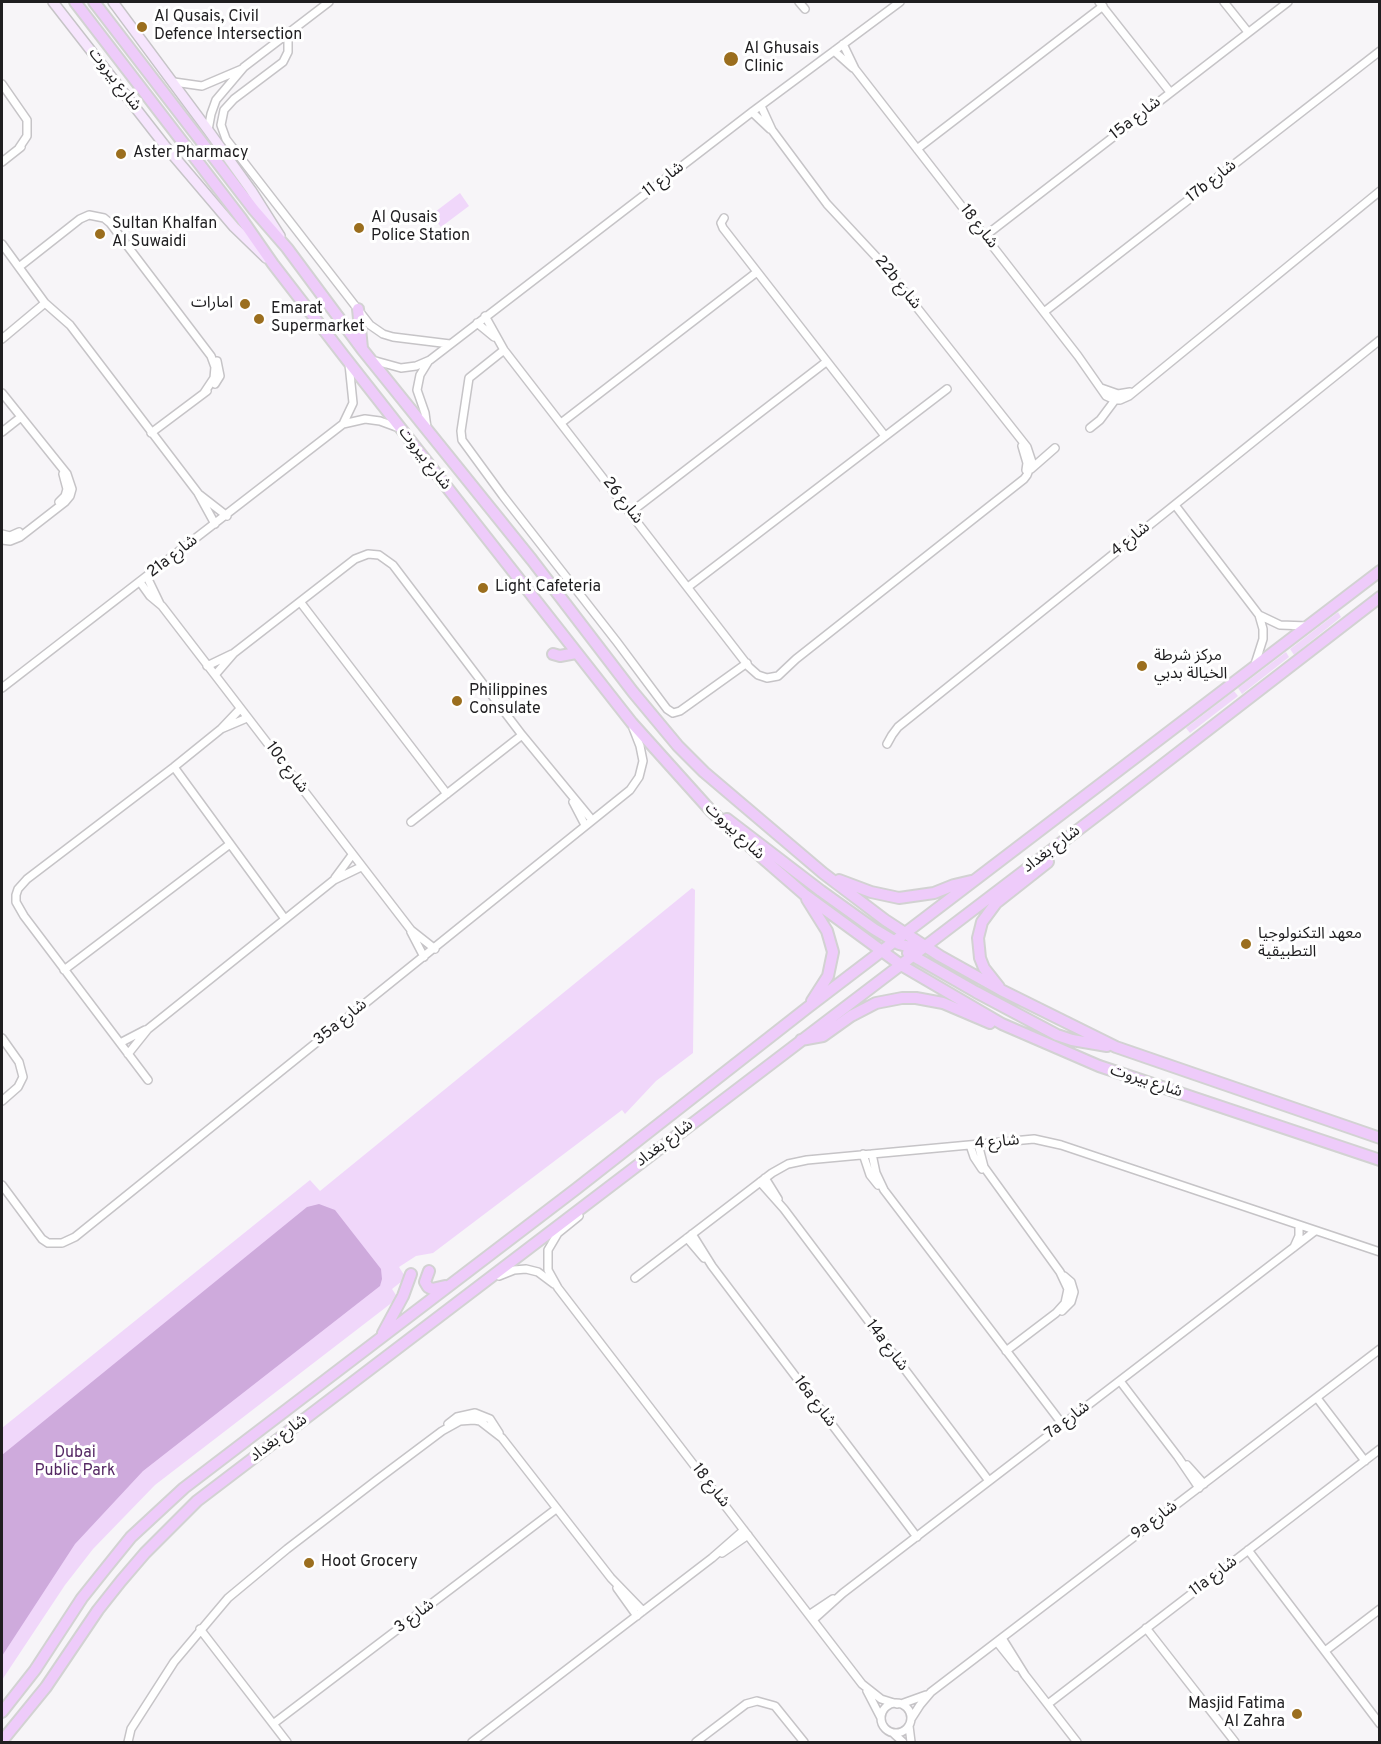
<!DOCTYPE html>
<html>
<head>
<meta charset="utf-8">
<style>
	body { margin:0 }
	#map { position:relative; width:1381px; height:1744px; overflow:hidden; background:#f7f5f8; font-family:Overpass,sans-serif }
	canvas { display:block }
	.frame { position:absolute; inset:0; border:3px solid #1f1e20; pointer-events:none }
</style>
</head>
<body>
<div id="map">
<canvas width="1381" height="1744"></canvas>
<div class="frame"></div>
</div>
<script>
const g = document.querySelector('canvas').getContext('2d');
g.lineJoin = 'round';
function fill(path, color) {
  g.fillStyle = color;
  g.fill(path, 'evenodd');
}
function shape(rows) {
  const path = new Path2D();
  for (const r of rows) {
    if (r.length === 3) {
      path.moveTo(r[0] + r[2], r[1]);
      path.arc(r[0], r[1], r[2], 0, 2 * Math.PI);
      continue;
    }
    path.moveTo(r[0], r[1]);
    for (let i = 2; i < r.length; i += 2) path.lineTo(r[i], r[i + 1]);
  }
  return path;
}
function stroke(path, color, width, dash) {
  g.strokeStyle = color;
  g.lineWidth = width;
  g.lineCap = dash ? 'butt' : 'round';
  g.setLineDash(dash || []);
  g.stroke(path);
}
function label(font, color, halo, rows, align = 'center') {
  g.font = font + ' Overpass,"Noto Sans Arabic",sans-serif';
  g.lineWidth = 6;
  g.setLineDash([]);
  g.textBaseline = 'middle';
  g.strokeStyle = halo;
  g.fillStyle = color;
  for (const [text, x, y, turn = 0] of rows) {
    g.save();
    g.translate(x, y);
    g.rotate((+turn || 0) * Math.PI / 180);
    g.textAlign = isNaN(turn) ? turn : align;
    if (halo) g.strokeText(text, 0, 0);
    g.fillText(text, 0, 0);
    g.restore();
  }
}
fill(shape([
	[460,193,469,206,441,227,431,215],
	[1338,612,1341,617,1294,655,1290,649],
	[1286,652,1289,657,1242,694,1238,688],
	[1234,691,1238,696,1190,733,1186,728],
	[692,888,695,890,693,1053,656,1081,625,1114,622,1110,433,1253,416,1256,399,1267,406,1278,392,1289,398,1298,155,1485,93,1549,65,1585,2,1680,2,1428,310,1180,320,1191]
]), '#f0d7fa');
fill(shape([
	[319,1204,335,1210,381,1269,382,1279,380,1286,143,1471,75,1544,2,1656,2,1455,307,1207]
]), '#ceaadc');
const minor = shape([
	[799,2,805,9],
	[1099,2,1170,92],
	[1224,2,1248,32],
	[288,34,288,52,283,62,234,99,224,110,221,125,226,139,370,325,383,334,393,337,450,344],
	[843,44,855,69,1078,356,1106,396,1115,400,1120,400,1129,396,1380,191],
	[834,51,853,68],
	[174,82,202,86,242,69],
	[2,84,27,120,27,136,19,148],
	[752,112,770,129],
	[208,130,211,114,216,100,244,67,329,2],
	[917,149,1103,6],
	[2,162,21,147],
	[724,218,721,223,723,228,885,436],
	[985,236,1288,2],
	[2,244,45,303,70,325,198,493,215,524],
	[19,267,80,219,89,215,104,218,110,223,211,356,215,367,214,378,204,393],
	[1044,312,1380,51],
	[485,316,504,350,749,667,758,675,767,678,778,676,796,659,1024,479,1027,475,1032,462,1027,447,881,262,827,204,772,130,761,106],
	[477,323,494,337],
	[2,339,45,303],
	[504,350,469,378,461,431,462,440,503,496,617,642,667,709,673,713,680,711,747,663],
	[372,360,401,368,416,366,430,360,752,112,900,2],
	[215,384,220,376,217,361],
	[1101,388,1118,394,1130,392],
	[2,393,67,474,72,489,70,496,65,502,20,537,10,541,2,540],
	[561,423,757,272],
	[343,424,353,403,349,364],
	[427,428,425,413,417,390,420,375,428,362],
	[1090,428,1100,420,1115,400],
	[2,432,21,417],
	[151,433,207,391],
	[1022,446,1027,463,1026,470],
	[1031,469,1055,448],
	[200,495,227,516],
	[59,502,65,496,67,489,63,474],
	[1175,505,1259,615,1263,629,1263,639,1255,664],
	[631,512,826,362],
	[2,534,10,536,19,532],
	[147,577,160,604],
	[140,582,150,596,162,606,411,930,435,949],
	[688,587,947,389],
	[301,603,447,794],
	[1259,615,1280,625,1308,626],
	[207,666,232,654],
	[215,675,234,653,355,559,368,554,379,555,393,565,522,735,592,820],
	[2,688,343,424,365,419,380,421,399,428],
	[221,729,247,718],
	[887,744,892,735,898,727,1380,340],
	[174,767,285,919],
	[573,802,585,825],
	[411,822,522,735],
	[335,878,352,855],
	[411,932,424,957],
	[64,970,230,844],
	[2,1038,19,1062,23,1077,18,1087,2,1101],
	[120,1043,145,1030],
	[128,1054,148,1029,334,880,361,867],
	[148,1080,24,916,16,902,16,895,18,889,27,879,174,767,221,729,240,709],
	[978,1144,984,1167,1060,1272,1068,1289,1065,1303,1056,1313,1006,1351],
	[970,1145,974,1157,982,1169],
	[863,1154,870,1175,878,1185],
	[872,1154,876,1173,884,1190,1063,1425],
	[765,1178,778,1199],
	[760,1182,784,1209,989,1481],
	[2,1185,42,1239,48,1243,62,1243,75,1237,630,790,639,777,643,761,640,746,633,728],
	[579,1216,558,1233,548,1250,548,1270,558,1288,862,1684,881,1699,897,1704],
	[692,1234,712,1266,917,1537],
	[687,1238,704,1258],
	[1294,1247,1299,1236,1299,1226],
	[499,1276,514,1270,526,1269,538,1272,554,1284],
	[635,1278,772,1173,788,1164,807,1160,1034,1139,1061,1145,1380,1252],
	[1062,1311,1071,1302,1074,1292,1071,1282,1064,1276],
	[1120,1381,1178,1457,1199,1488],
	[1317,1398,1365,1461],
	[448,1424,457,1417,475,1413,490,1419,499,1433],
	[1187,1465,1204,1484],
	[1248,1550,1380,1724],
	[722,1553,748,1535],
	[617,1588,637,1616],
	[809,1615,833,1599],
	[813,1620,843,1593,1315,1231],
	[1146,1628,1235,1742],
	[200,1629,287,1742],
	[1002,1638,1025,1675,1077,1742],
	[997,1642,1017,1667],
	[1325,1651,1380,1609],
	[867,1691,881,1718],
	[896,1718,15],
	[901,1704,926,1695],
	[1048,1704,1380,1449],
	[911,1719,920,1705,931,1692,1380,1349],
	[273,1724,556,1509],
	[909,1726,911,1742],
	[893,1733,903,1742],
	[128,1742,131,1729,174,1662,228,1598,287,1549,378,1479,442,1431,460,1421,474,1420,480,1421,502,1438,611,1578,643,1611],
	[472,1742,712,1558,744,1530],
	[696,1742,746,1704,757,1701,775,1706,804,1742]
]);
const secondary = shape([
	[53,2,166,147,234,227,266,258],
	[113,2,208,130,251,190,280,236]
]);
const primary = shape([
	[75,2,241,218,273,264,344,356,632,723,711,811,766,861,804,894,901,965,1002,1024,1099,1066,1380,1160],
	[94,2,254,210,287,248,362,349,532,560,633,692,678,746,704,772,823,873,885,920,940,956,1001,990,1116,1047,1380,1138],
	[358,309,362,348],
	[553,654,560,656,576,653],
	[727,819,821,891,874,929,899,944,910,947,925,946],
	[839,880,871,892,899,898,934,893,954,885,971,881],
	[807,899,827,931,833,952,828,976,812,1001],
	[908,953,976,992,1057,1035,1072,1040,1107,1046],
	[999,987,984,968,980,958,978,938,982,922,996,903,1048,862],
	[801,1040,823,1036,851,1016,876,1003,902,998,916,998,943,1003,990,1023],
	[429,1271,425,1282,428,1287,432,1289,445,1286],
	[383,1333,403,1296,411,1274],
	[2,1712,35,1670,82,1598,106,1568,131,1537,184,1488,576,1189,807,1008,1380,571],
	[2,1741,46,1687,98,1610,121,1581,145,1553,197,1501,1112,804,1380,597]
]);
stroke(minor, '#c6c4c7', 10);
stroke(secondary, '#c6c4c7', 12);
stroke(primary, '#d2d2d2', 14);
stroke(minor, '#fff', 7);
stroke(secondary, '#f6e5fd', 9);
stroke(primary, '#eecbfa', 10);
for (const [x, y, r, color] of [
	[142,27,6,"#9b6e1e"],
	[731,59,8,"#9b6e1e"],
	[121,154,6,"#9b6e1e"],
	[359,228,6,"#9b6e1e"],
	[100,234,6,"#9b6e1e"],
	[245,304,6,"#9b6e1e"],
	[259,319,6,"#9b6e1e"],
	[483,588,6,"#9b6e1e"],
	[1142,666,6,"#9b6e1e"],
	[457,701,6,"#9b6e1e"],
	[1246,944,6,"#9b6e1e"],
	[309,1563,6,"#9b6e1e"],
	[1297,1714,6,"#9b6e1e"]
]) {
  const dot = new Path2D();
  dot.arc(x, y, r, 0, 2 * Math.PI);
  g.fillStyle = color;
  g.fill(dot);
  stroke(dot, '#fff', 2);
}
label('16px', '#1f1e20', '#fff', [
	["Al Qusais, Civil",154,18],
	["Defence Intersection",154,36],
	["Al Ghusais",744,50],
	["Clinic",744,68],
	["Aster Pharmacy",133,154],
	["Al Qusais",371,219],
	["Police Station",371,237],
	["Sultan Khalfan",112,225],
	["Al Suwaidi",112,243],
	["امارات",233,304,"right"],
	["Emarat",271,310],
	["Supermarket",271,328],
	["Light Cafeteria",495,588],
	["مركز شرطة",1154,657],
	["الخيالة بدبي",1154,675],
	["Philippines",469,692],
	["Consulate",469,710],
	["معهد التكنولوجيا",1258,935],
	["التطبيقية",1258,953],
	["Hoot Grocery",321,1563],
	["Masjid Fatima",1285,1705,"right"],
	["Al Zahra",1285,1723,"right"]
], 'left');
label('16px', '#1f1e20', '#fff', [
	["شارع بيروت",114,80,52],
	["15a شارع",1136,119,-38],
	["شارع 11",664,180,-37],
	["17b شارع",1212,182,-38],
	["شارع 18",978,227,52],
	["22b شارع",897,283,51],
	["شارع بيروت",424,459,52],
	["شارع 26",622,501,52],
	["شارع 4",1131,540,-39],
	["21a شارع",173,557,-38],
	["10c شارع",286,768,53],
	["شارع بيروت",734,832,43],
	["شارع بغداد",1052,850,-37],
	["35a شارع",341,1023,-39],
	["شارع بيروت",1146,1082,18],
	["شارع 4",997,1143,-5],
	["شارع بغداد",665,1144,-37],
	["14a شارع",886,1346,53],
	["16a شارع",814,1402,53],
	["7a شارع",1068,1421,-37],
	["شارع بغداد",279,1439,-37],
	["شارع 18",710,1486,52],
	["9a شارع",1155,1521,-37],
	["11a شارع",1214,1577,-37],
	["شارع 3",415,1617,-37]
]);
label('16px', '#552864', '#fff', [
	["Dubai",75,1454],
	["Public Park",75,1472]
]);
</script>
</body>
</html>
